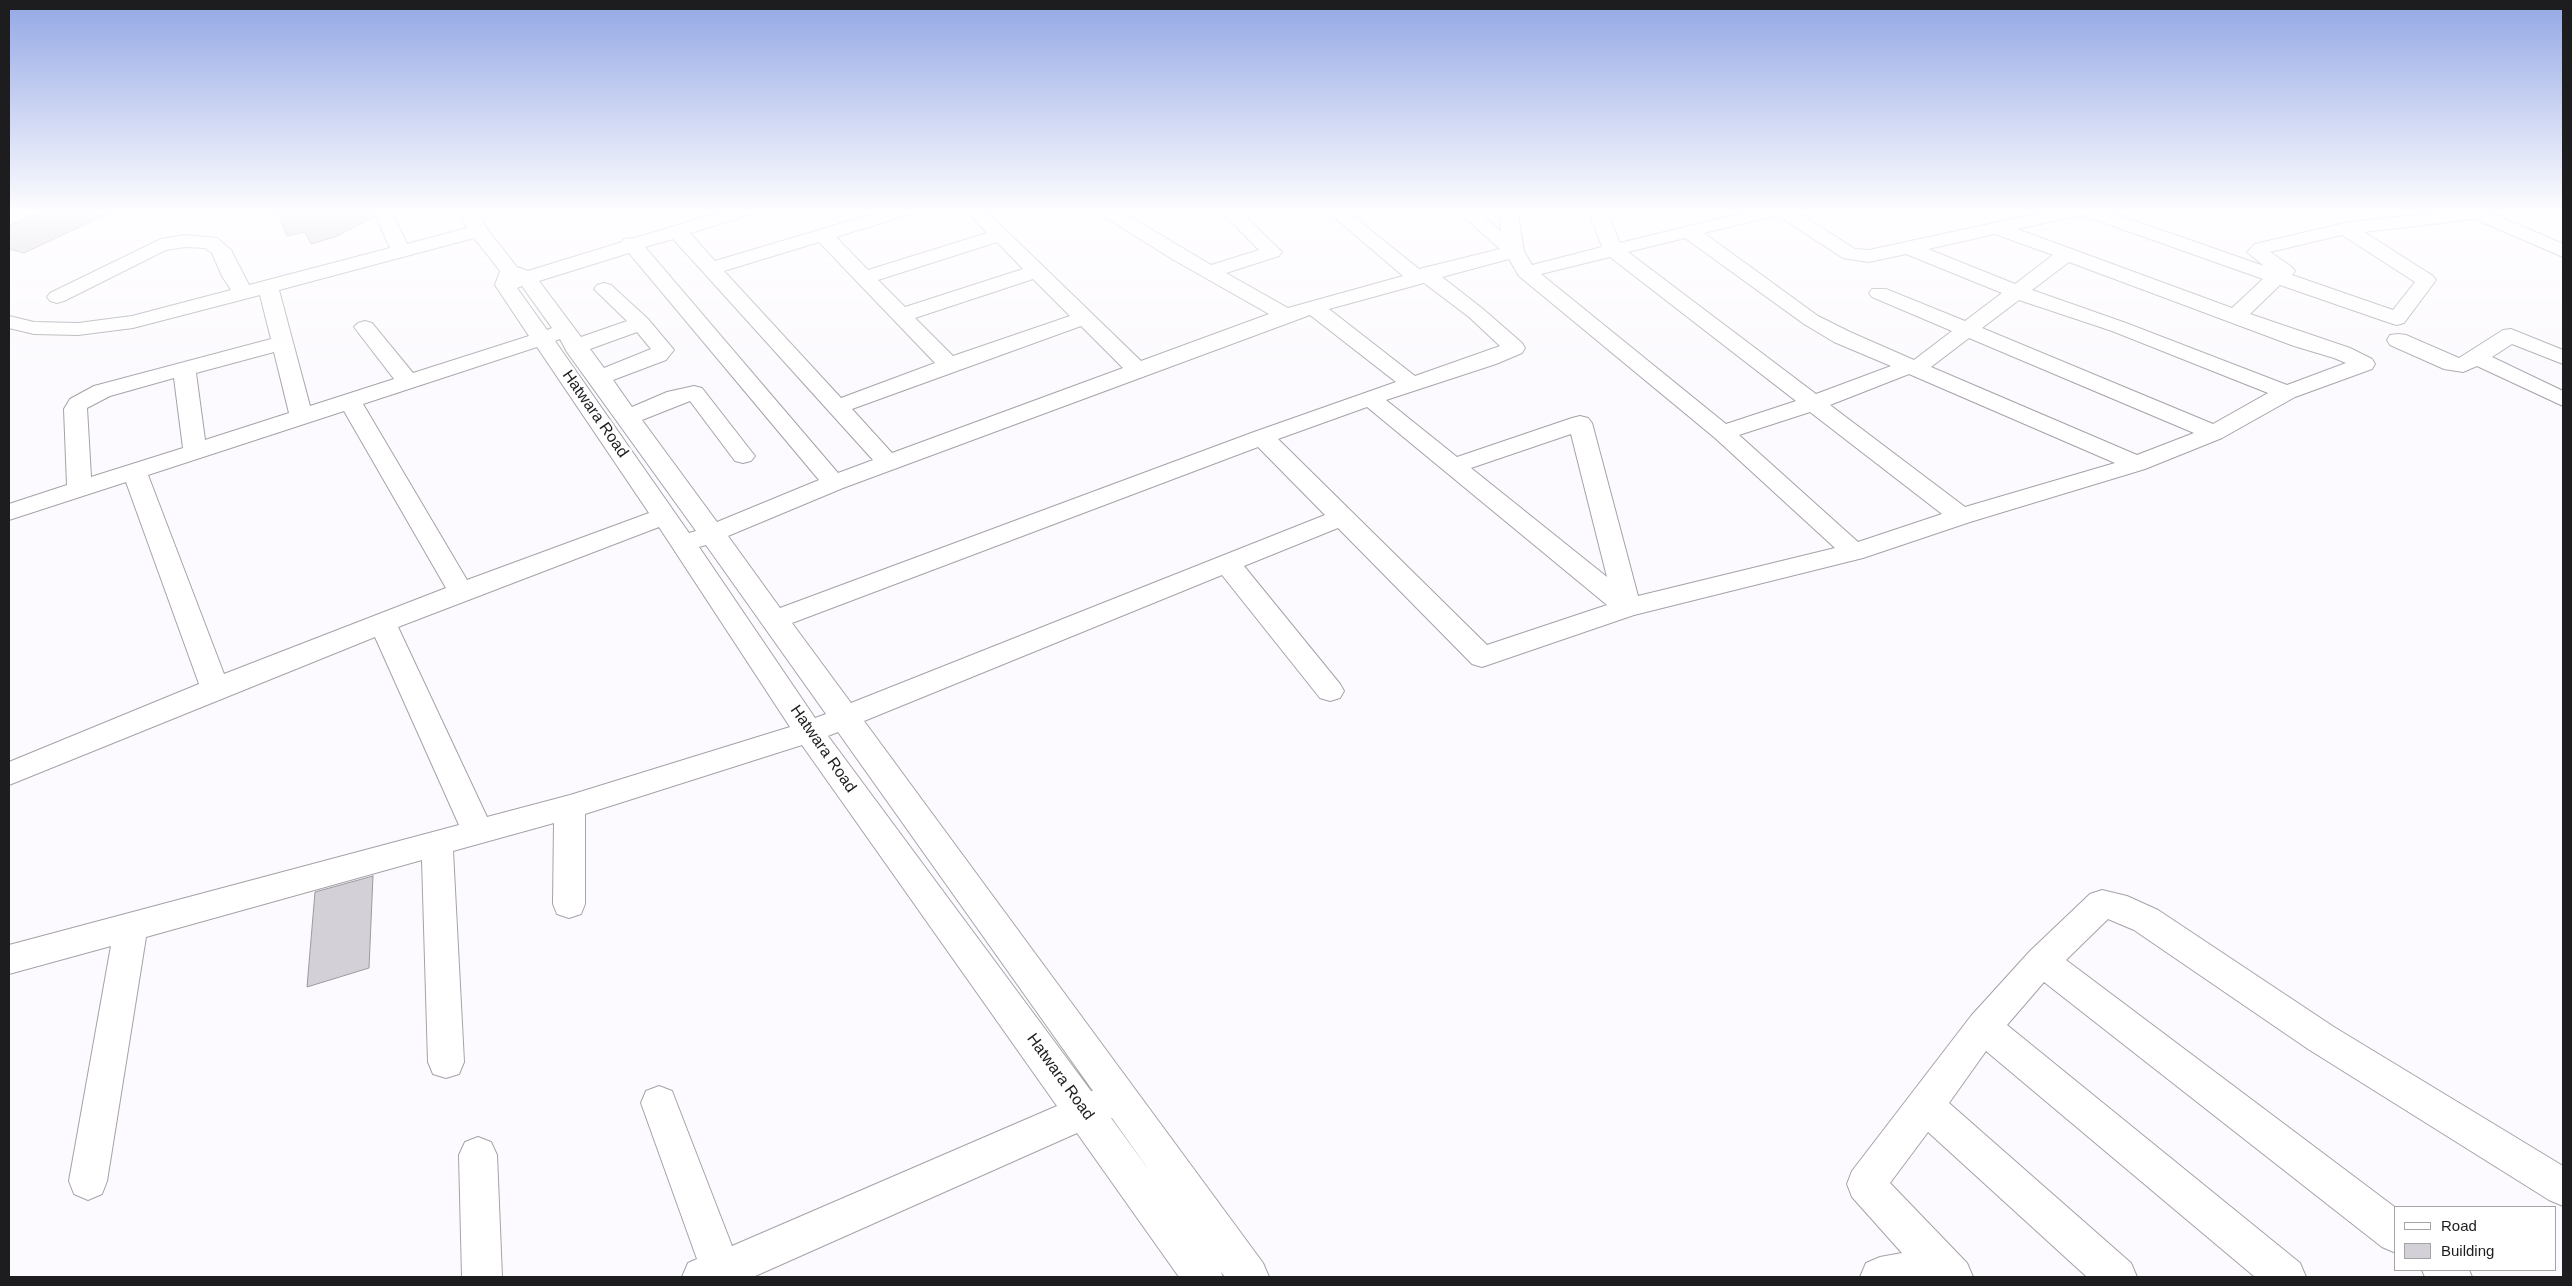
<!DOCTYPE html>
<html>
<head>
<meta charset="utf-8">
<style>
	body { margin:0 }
	#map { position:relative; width:2572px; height:1286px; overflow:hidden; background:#fcfafe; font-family:Helvetica,sans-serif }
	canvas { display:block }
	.frame { position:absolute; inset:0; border:10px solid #1d1c1f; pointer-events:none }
	.legend { position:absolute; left:2394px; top:1206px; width:162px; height:65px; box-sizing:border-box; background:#fff; border:1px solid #a5a4a5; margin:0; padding:6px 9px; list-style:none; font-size:15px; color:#1d1c1f }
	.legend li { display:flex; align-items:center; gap:10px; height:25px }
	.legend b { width:25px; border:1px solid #a5a4a5 }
</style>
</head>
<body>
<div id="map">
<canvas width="2572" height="1286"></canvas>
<div class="frame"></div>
<ul class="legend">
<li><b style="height:6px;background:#fff"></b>Road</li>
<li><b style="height:14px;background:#d3d0d7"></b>Building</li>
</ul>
</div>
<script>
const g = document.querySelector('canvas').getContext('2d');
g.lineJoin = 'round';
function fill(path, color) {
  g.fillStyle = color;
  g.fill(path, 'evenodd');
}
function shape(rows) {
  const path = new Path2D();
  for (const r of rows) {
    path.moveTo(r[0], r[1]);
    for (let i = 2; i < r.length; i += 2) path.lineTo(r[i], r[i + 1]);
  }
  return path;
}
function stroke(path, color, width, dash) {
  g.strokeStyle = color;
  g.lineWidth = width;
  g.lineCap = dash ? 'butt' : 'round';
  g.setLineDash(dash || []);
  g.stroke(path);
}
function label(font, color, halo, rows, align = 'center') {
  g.font = font + ' Helvetica,sans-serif';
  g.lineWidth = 5;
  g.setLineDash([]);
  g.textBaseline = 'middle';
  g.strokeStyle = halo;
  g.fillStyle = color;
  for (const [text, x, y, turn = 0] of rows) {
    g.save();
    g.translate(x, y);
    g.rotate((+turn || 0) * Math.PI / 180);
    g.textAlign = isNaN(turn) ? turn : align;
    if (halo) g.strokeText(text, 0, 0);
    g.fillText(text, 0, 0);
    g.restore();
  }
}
const building = shape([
	[44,210,116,210,24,253,9,249,9,225,44,210],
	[277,210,371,210,374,217,335,237,311,244,305,232,287,236,277,210],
	[373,876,369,968,307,987,315,892,373,876]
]);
fill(building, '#d3d0d7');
stroke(building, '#9c99a0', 1);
const minor = shape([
	[373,210,391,210,407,244,467,228,459,210,477,210,487,229,517,267,528,271,622,242,624,239,635,238,727,210,754,210,752,214,690,233,715,261,886,210,913,210,911,214,836,237,868,270,987,233,966,210,985,210,1141,361,1269,314,1172,259,1100,214,1098,210,1119,210,1211,265,1259,250,1220,210,1239,210,1282,252,1279,256,1226,273,1288,308,1403,276,1326,210,1346,210,1419,269,1500,249,1456,210,1476,210,1501,231,1499,210,1517,210,1524,251,1532,265,1602,247,1588,210,1606,210,1620,243,1754,210,1794,210,1855,249,1869,250,2054,210,2104,210,2264,266,2247,252,2255,244,2345,223,2458,210,2485,210,2563,244,2563,257,2475,219,2364,232,2433,276,2436,280,2404,323,2397,325,2390,323,2280,285,2250,314,2350,348,2372,359,2375,364,2372,369,2295,397,2222,438,2145,469,1970,522,1863,558,1634,615,1482,667,1472,664,1338,528,1244,566,1340,684,1344,691,1340,698,1330,701,1320,698,1222,575,864,721,1263,1263,1269,1277,1225,1277,1221,1272,1223,1277,1179,1277,1077,1133,753,1277,682,1277,688,1263,697,1259,641,1103,646,1091,659,1086,672,1091,732,1246,1057,1106,802,745,585,814,585,904,581,914,569,918,557,914,553,904,554,823,453,851,464,1062,459,1074,446,1078,433,1074,428,1062,422,860,146,937,107,1181,102,1194,88,1200,74,1194,69,1181,111,946,9,974,9,945,459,825,375,637,9,785,9,762,199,684,126,482,9,520,9,504,67,485,64,409,70,399,94,386,271,339,260,295,133,328,78,335,34,334,9,328,9,316,34,322,78,323,132,316,231,290,222,276,212,253,205,248,185,247,166,250,64,301,57,303,50,301,47,297,50,293,161,239,185,235,217,238,231,250,249,285,390,248,373,210],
	[1777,215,1843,258,1869,262,1906,254,2002,293,1965,321,1886,289,1872,289,1869,293,1872,297,1952,331,1914,360,1850,332,1818,316,1704,233,1777,215],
	[2082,215,2263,279,2232,308,2017,229,2082,215],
	[1995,234,2053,255,2015,284,1928,249,1995,234],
	[2342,235,2415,282,2393,310,2292,275,2295,271,2292,267,2270,252,2342,235],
	[474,238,500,271,495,285,529,336,413,373,372,323,365,321,358,323,354,327,394,379,310,406,279,290,474,238],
	[1685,238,1804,324,1834,342,1891,366,1816,394,1628,252,1685,238],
	[673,239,704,273,873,460,838,473,645,247,673,239],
	[819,242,935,363,841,398,724,271,819,242],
	[997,242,1023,269,905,307,878,280,997,242],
	[629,253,819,480,717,522,642,420,690,401,735,461,743,463,751,461,755,456,751,451,702,388,694,386,667,392,632,407,613,380,666,360,674,350,648,319,611,285,604,283,597,285,594,289,627,321,581,337,539,281,629,253],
	[1610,257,1796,401,1726,424,1541,274,1610,257],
	[1509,259,1519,276,1715,438,1835,548,1638,596,1592,423,1588,418,1580,416,1572,418,1457,457,1386,400,1496,364,1522,353,1525,348,1522,343,1483,309,1442,277,1509,259],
	[2069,262,2294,346,2334,358,2346,363,2287,385,2126,323,2032,290,2069,262],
	[1033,279,1070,316,953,356,915,318,1033,279],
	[1424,283,1469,317,1500,346,1415,376,1329,309,1424,283],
	[522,286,552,328,547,330,517,288,522,286],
	[2019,300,2112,331,2268,393,2213,424,1982,328,2019,300],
	[1310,315,1396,382,1254,432,780,608,728,536,843,488,1310,315],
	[1081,326,1123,368,892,453,852,409,1081,326],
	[637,332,651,349,604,368,590,349,637,332],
	[1969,338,2194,433,2137,455,1931,367,1969,338],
	[560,339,567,352,696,531,689,533,555,341,560,339],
	[537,347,649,513,467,580,363,404,537,347],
	[274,352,289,413,205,440,196,373,274,352],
	[1909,374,2115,463,1965,507,1830,405,1909,374],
	[174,378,183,448,91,477,87,408,110,396,174,378],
	[1367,407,1607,605,1487,645,1278,439,1367,407],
	[344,411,446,588,224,674,148,475,344,411],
	[1810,412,1942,514,1858,542,1739,435,1810,412],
	[1571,434,1607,577,1471,468,1571,434],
	[1258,447,1325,515,851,703,792,623,1258,447],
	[659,527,790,727,570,795,487,817,398,627,659,527],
	[706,545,826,714,815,718,699,547,706,545],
	[838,732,1093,1091,1091,1091,828,736,838,732],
	[1111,1118,1112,1118,1151,1173,1111,1118],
	[2511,329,2563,350,2563,364,2512,344,2492,357,2563,391,2563,406,2477,366,2463,372,2444,369,2390,345,2387,340,2390,335,2398,334,2406,335,2459,358,2503,330,2511,329],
	[2102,890,2127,896,2158,910,2334,1027,2563,1166,2563,1206,2549,1200,2308,1049,2134,930,2108,919,2066,960,2396,1208,2396,1253,2382,1247,2044,982,2007,1025,2300,1263,2306,1277,2255,1277,1986,1051,1949,1103,2131,1263,2137,1277,2087,1277,1928,1132,1890,1183,1967,1263,1973,1277,1860,1277,1866,1263,1880,1257,1902,1253,1852,1197,1847,1184,1852,1171,1971,1016,2030,951,2090,894,2102,890],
	[478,1137,491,1142,497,1155,502,1277,462,1277,459,1155,465,1142,478,1137],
	[2422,1270,2469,1270,2472,1277,2425,1277,2422,1270]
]);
stroke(minor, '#a5a2a8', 2);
fill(minor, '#fff');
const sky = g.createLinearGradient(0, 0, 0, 390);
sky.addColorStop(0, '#93a7e5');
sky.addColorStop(0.54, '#fefdff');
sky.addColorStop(1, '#fefdff00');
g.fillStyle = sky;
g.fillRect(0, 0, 2572, 390);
label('16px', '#1d1c1f', '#fff', [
	["Hatwara Road",595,414,55],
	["Hatwara Road",823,749,55],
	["Hatwara Road",1060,1077,54]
]);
</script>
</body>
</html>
